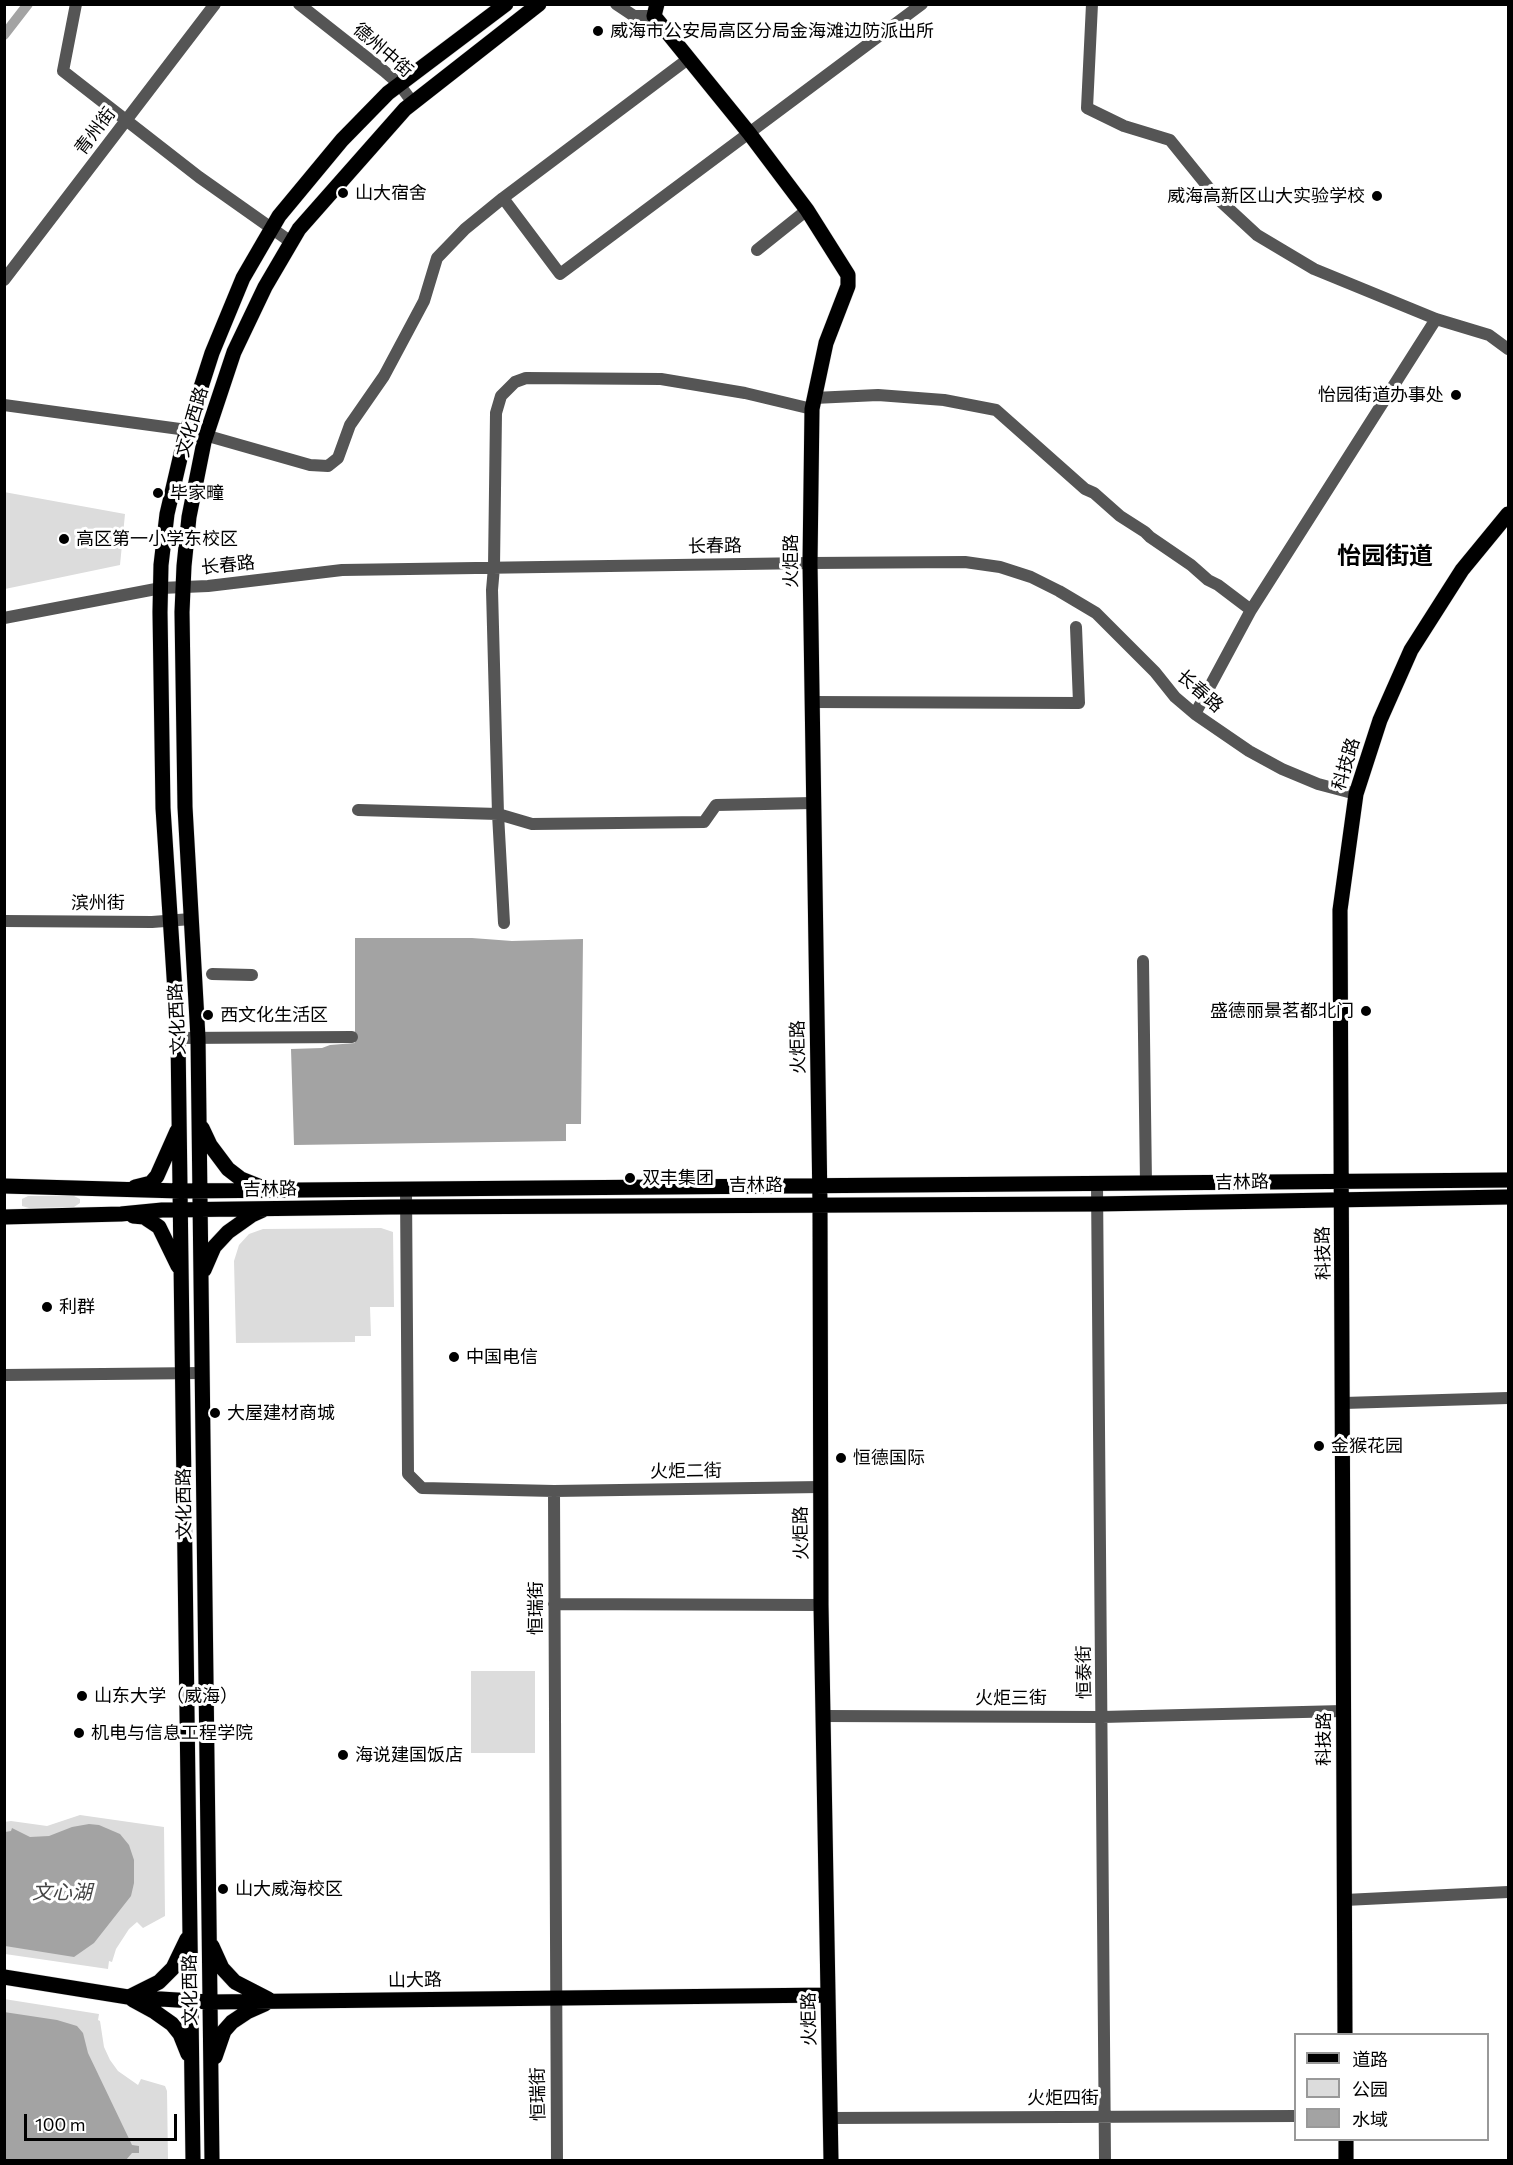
<!DOCTYPE html>
<html>
<head>
<meta charset="utf-8">
<style>
	body { margin:0 }
	#map { position:relative; width:1513px; height:2165px; overflow:hidden; background:#fff; font-family:Commissioner,"Noto Sans SC",sans-serif }
	canvas { display:block }
	.frame { position:absolute; inset:0; border:6px solid #000; pointer-events:none }
	.legend { position:absolute; left:1294px; top:2033px; width:195px; height:108px; box-sizing:border-box; background:#fff; border:2px solid #999; margin:0; padding:8px 10px; list-style:none; font-size:18px; color:#000 }
	.legend li { display:flex; align-items:center; gap:12px; height:30px }
	.legend b { width:30px; border:2px solid #999 }
	.scale { position:absolute; left:24px; top:2114px; width:153px; height:27px; box-sizing:border-box; border:3px solid #000; border-top:0; padding-left:8px; font-size:18px; line-height:21px; white-space:nowrap; color:#000; -webkit-text-stroke:4px #fff; paint-order:stroke }
</style>
</head>
<body>
<div id="map">
<canvas width="1513" height="2165"></canvas>
<div class="frame"></div>
<ul class="legend">
<li><b style="height:8px;background:#000"></b>道路</li>
<li><b style="height:16px;background:#dcdcdc"></b>公园</li>
<li><b style="height:16px;background:#a3a3a3"></b>水域</li>
</ul>
<div class="scale">100 m</div>
</div>
<script>
const g = document.querySelector('canvas').getContext('2d');
g.lineJoin = 'round';
function fill(path, color) {
  g.fillStyle = color;
  g.fill(path, 'evenodd');
}
function shape(rows) {
  const path = new Path2D();
  for (const r of rows) {
    path.moveTo(r[0], r[1]);
    for (let i = 2; i < r.length; i += 2) path.lineTo(r[i], r[i + 1]);
  }
  return path;
}
function stroke(path, color, width, dash) {
  g.strokeStyle = color;
  g.lineWidth = width;
  g.lineCap = dash ? 'butt' : 'round';
  g.setLineDash(dash || []);
  g.stroke(path);
}
function label(font, color, halo, rows, align = 'center') {
  g.font = font + ' Commissioner,"Noto Sans SC",sans-serif';
  g.lineWidth = 6;
  g.setLineDash([]);
  g.textBaseline = 'middle';
  g.strokeStyle = halo;
  g.fillStyle = color;
  for (const [text, x, y, turn = 0] of rows) {
    g.save();
    g.translate(x, y);
    g.rotate((+turn || 0) * Math.PI / 180);
    g.textAlign = isNaN(turn) ? turn : align;
    if (halo) g.strokeText(text, 0, 0);
    g.fillText(text, 0, 0);
    g.restore();
  }
}
fill(shape([
	[4,492,125,514,120,565,5,589],
	[28,1196,74,1196,80,1199,80,1203,74,1207,29,1208,22,1206,22,1199],
	[381,1228,393,1232,394,1307,370,1307,371,1336,355,1336,355,1342,236,1343,234,1261,239,1245,249,1234,263,1229],
	[471,1671,535,1671,535,1753,471,1753],
	[80,1815,164,1827,165,1916,143,1928,137,1922,129,1929,116,1949,112,1962,109,1961,108,1969,5,1954,4,1822,11,1821,47,1826],
	[4,1999,99,2014,98,2020,100,2021,104,2047,110,2060,118,2071,138,2085,141,2079,165,2086,167,2091,168,2160,5,2160]
]), '#dcdcdc');
fill(shape([
	[355,938,472,938,512,941,583,939,581,1124,566,1124,566,1141,294,1145,291,1049,322,1048,330,1045,355,1043],
	[89,1824,99,1825,120,1834,129,1845,134,1860,134,1883,131,1896,94,1943,74,1957,5,1946,5,1832,11,1831,12,1828,30,1837,49,1836,72,1827],
	[4,2012,57,2020,77,2026,83,2033,88,2053,132,2145,139,2146,139,2153,132,2153,126,2160,16,2160,5,2159]
]), '#a3a3a3');
stroke(shape([
	[4,35,28,4]
]), '#a3a3a3', 10);
const major = shape([
	[657,4,654,16,749,133,807,210,848,275,848,286,826,343,812,409,810,563,820,1204,821,1605,831,2160],
	[202,1128,210,1145,228,1169,241,1179,261,1187],
	[4,1186,180,1191,1508,1180],
	[135,1187,151,1183,157,1176,177,1131],
	[133,1216,144,1217,159,1227,178,1266],
	[4,1217,121,1214,162,1210,390,1207,1097,1204,1508,1197],
	[204,1270,214,1247,228,1232,252,1215,263,1210],
	[212,1946,222,1968,235,1982,268,1999],
	[4,1977,128,1997,210,2002,828,1995],
	[131,1996,159,1982,173,1968,187,1939],
	[133,2000,155,2012,172,2024,180,2034,188,2054],
	[1345,2034,1340,910,1356,794,1380,720,1411,650,1462,570,1508,514],
	[215,2057,224,2031,232,2022,247,2012,265,2004],
	[1346,2140,1346,2160],
	[193,2160,178,1038,163,808,160,612,161,565,167,514,185,437,212,353,243,278,279,216,342,140,388,93,506,4],
	[212,2160,198,1038,185,807,182,612,184,566,189,517,204,442,234,352,265,287,299,229,405,109,539,4]
]);
stroke(major, '#dbdbdb', 16);
stroke(shape([
	[76,4,63,71,199,177,291,242],
	[299,4,384,71,399,84,413,103],
	[616,4,634,16,654,16],
	[1092,4,1087,108,1124,126,1170,140,1217,198,1257,235,1314,269,1436,319,1489,335,1508,349],
	[503,198,560,274,922,4],
	[757,250,807,210],
	[4,280,215,4],
	[814,398,878,395,944,400,996,410,1085,489,1094,493,1120,516,1145,532,1150,537,1191,565,1208,580,1218,585,1251,610],
	[4,405,187,430,310,465,328,466,338,458,350,425,384,376,424,301,437,258,465,229,503,198,688,59],
	[4,618,161,588,208,586,342,570,810,563,965,562,1000,567,1031,577,1059,591,1096,613,1155,672,1175,697,1195,714,1249,751,1282,769,1318,784,1356,794],
	[812,702,1079,703,1076,627],
	[1195,714,1251,610,1436,319],
	[358,810,498,814,532,824,704,822,716,805,813,803],
	[4,921,152,922,191,919],
	[504,923,498,814,492,590,494,567,496,413,501,396,515,382,526,378,661,379,745,393,812,409],
	[1143,961,1146,1184],
	[212,974,252,975],
	[178,1038,352,1037],
	[1097,1184,1105,2160],
	[406,1190,408,1474,422,1488,554,1491,557,2160],
	[4,1375,202,1373],
	[1344,1403,1508,1398],
	[554,1491,820,1487],
	[554,1604,821,1605],
	[822,1716,1102,1717,1343,1711],
	[1345,1900,1508,1892],
	[831,2118,1296,2116]
]), '#555', 12);
stroke(major, '#000', 15);
for (const [x, y, r, color] of [
	[598,31,6,"#000"],
	[343,193,6,"#000"],
	[1377,196,6,"#000"],
	[1456,395,6,"#000"],
	[158,493,6,"#000"],
	[64,539,6,"#000"],
	[1366,1011,6,"#000"],
	[208,1015,6,"#000"],
	[630,1178,6,"#000"],
	[47,1307,6,"#000"],
	[454,1357,6,"#000"],
	[215,1413,6,"#000"],
	[1319,1446,6,"#000"],
	[841,1458,6,"#000"],
	[82,1696,6,"#000"],
	[79,1733,6,"#000"],
	[343,1755,6,"#000"],
	[223,1889,6,"#000"]
]) {
  const dot = new Path2D();
  dot.arc(x, y, r, 0, 2 * Math.PI);
  g.fillStyle = color;
  g.fill(dot);
  stroke(dot, '#fff', 2);
}
label('18px', '#000', '#fff', [
	["威海市公安局高区分局金海滩边防派出所",610,31],
	["山大宿舍",355,193],
	["威海高新区山大实验学校",1365,196,"right"],
	["怡园街道办事处",1444,395,"right"],
	["毕家疃",170,493],
	["高区第一小学东校区",76,539],
	["盛德丽景茗都北门",1354,1011,"right"],
	["西文化生活区",220,1015],
	["双丰集团",642,1178],
	["利群",59,1307],
	["中国电信",466,1357],
	["大屋建材商城",227,1413],
	["金猴花园",1331,1446],
	["恒德国际",853,1458],
	["山东大学（威海）",94,1696],
	["机电与信息工程学院",91,1733],
	["海说建国饭店",355,1755],
	["山大威海校区",235,1889]
], 'left');
label('18px', '#000', '#fff', [
	["德州中街",383,50,41],
	["青州街",95,131,-53],
	["文化西路",192,422,-74],
	["长春路",715,546,-1],
	["火炬路",791,561,-90],
	["长春路",228,565,-6],
	["长春路",1200,691,41],
	["科技路",1346,764,-73],
	["滨州街",98,903],
	["文化西路",177,1019,-93],
	["火炬路",798,1047,-91],
	["吉林路",1242,1182,-1],
	["吉林路",756,1185],
	["吉林路",270,1189,-1],
	["科技路",1323,1253,-91],
	["火炬二街",686,1471,-1],
	["文化西路",184,1504,-91],
	["火炬路",801,1533,-91],
	["恒瑞街",536,1608,-90],
	["恒泰街",1084,1672,-91],
	["火炬三街",1011,1698],
	["科技路",1324,1739,-90],
	["山大路",415,1980,-1],
	["文化西路",190,1990,-91],
	["火炬路",809,2019,-91],
	["恒瑞街",538,2094,-91],
	["火炬四街",1063,2098]
]);
label('italic 20px', '#444', '#fff', [
	["文心湖",62,1892]
]);
label('bold 24px', '#000', '#fff', [
	["怡园街道",1385,556]
]);
</script>
</body>
</html>
